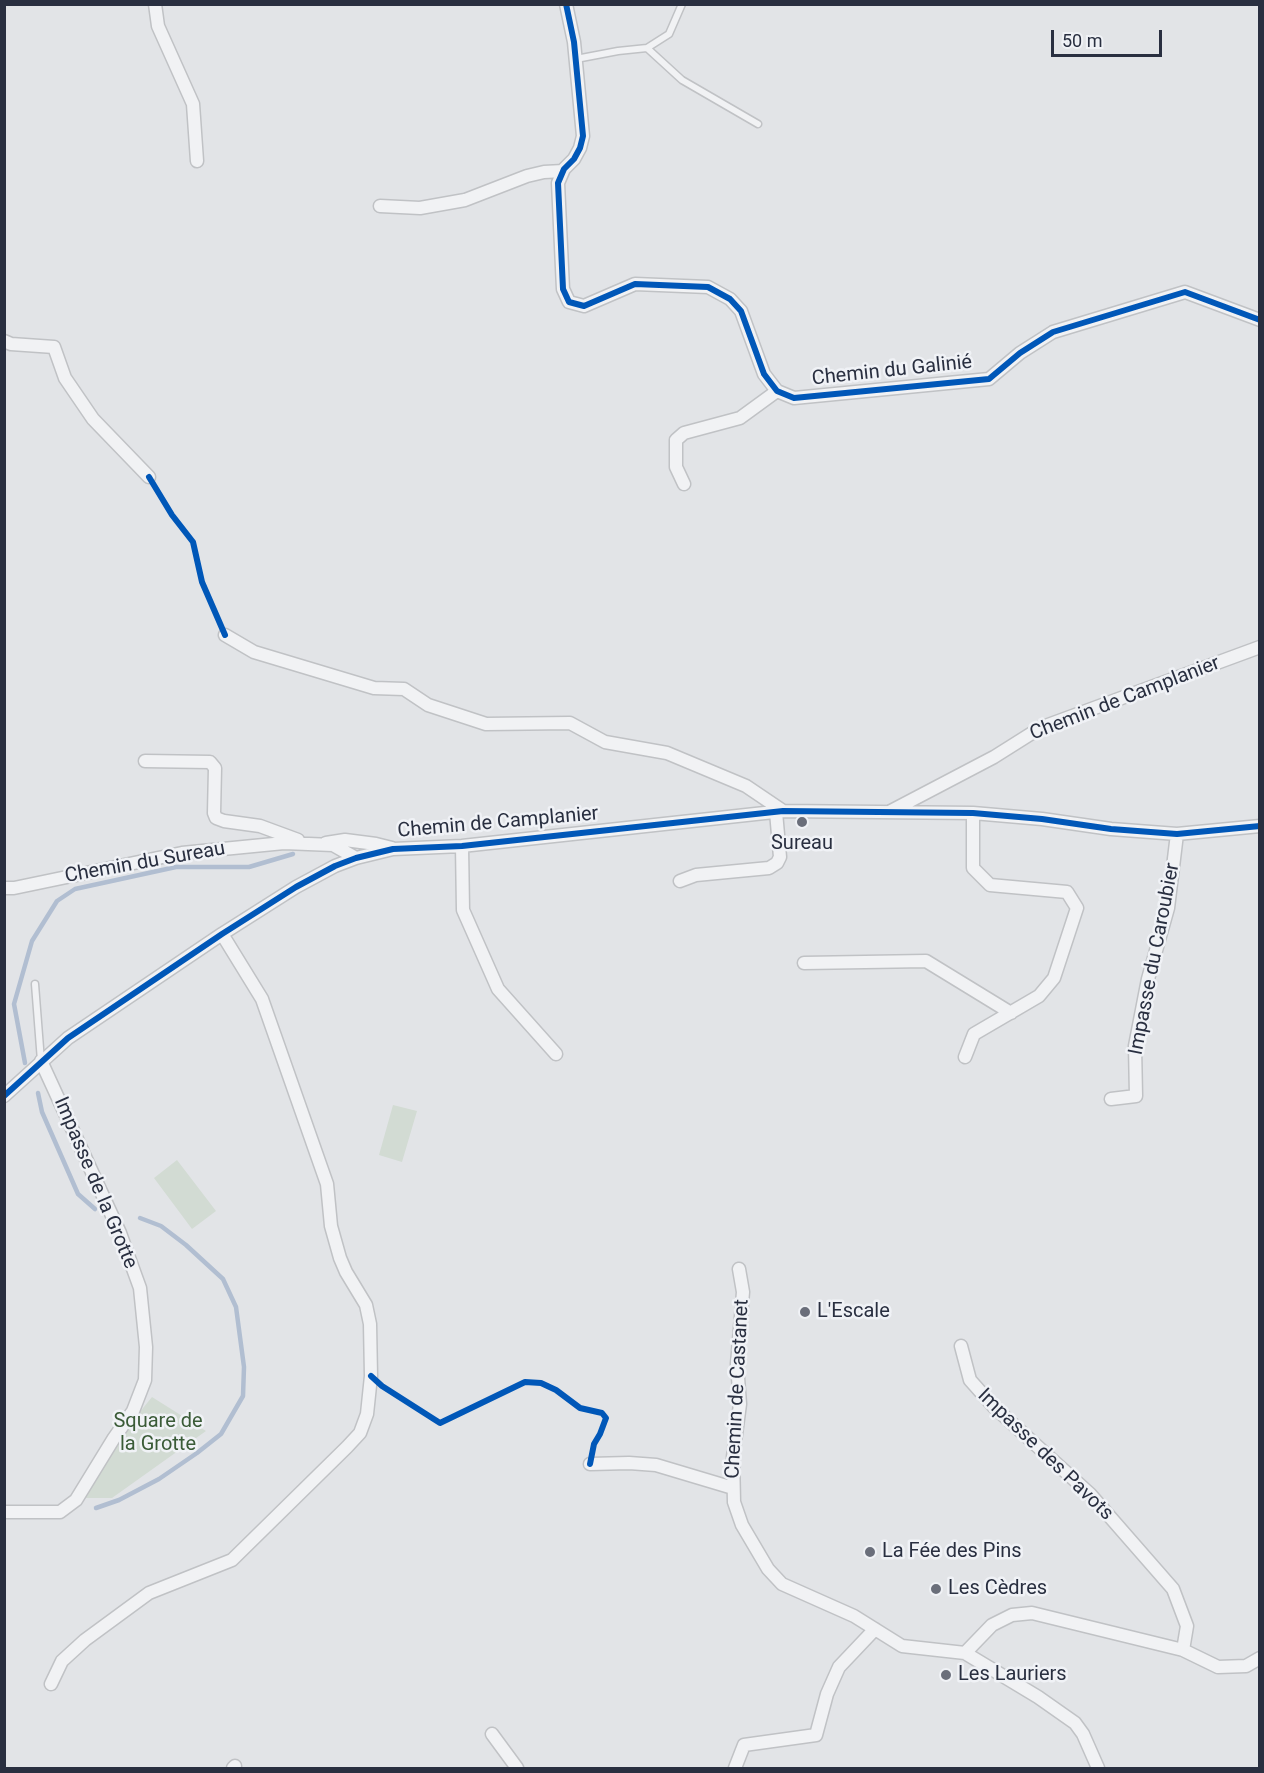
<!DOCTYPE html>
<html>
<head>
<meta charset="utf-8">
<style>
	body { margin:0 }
	#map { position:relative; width:1264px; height:1773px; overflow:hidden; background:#e2e4e7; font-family:Roboto,sans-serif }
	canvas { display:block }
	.frame { position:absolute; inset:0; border:6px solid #292f40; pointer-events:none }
	.scale { position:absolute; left:1051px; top:30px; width:111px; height:27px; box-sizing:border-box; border:3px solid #292f40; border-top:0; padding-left:8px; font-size:18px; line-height:21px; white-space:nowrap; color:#292f40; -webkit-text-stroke:4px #f0f2f6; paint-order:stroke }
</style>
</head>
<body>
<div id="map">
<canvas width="1264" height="1773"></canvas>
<div class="frame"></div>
<div class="scale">50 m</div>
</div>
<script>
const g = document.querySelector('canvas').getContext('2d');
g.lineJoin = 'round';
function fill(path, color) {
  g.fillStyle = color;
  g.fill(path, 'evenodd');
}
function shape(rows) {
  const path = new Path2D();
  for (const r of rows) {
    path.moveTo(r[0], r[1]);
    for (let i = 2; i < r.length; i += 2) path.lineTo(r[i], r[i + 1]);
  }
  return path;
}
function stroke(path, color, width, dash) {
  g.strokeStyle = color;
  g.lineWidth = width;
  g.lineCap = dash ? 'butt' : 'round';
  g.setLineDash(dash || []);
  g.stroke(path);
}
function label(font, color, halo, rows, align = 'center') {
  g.font = font + ' Roboto,sans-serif';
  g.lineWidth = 5;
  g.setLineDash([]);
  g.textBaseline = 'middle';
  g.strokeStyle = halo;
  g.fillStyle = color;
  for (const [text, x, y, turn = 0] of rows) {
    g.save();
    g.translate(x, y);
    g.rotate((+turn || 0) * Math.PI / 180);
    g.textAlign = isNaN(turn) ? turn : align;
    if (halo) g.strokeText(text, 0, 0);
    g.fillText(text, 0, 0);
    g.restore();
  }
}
fill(shape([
	[393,1105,417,1111,402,1162,379,1155],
	[177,1160,216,1211,192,1229,154,1178],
	[152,1397,206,1431,112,1498,82,1498,117,1440]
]), '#d2dbd3');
stroke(shape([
	[25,1063,14,1004,32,941,57,901,75,889,176,867,249,867,293,854],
	[38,1093,42,1112,78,1194,95,1209],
	[96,1508,119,1500,159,1479,197,1453,221,1434,243,1396,244,1367,236,1307,223,1279,186,1245,161,1226,140,1218]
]), '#b1bed1', 4.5);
const service = shape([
	[647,48,682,80,758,124],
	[576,59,618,51,647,48,669,34,682,4],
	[35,984,41,1061]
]);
const minor = shape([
	[155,4,158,26,193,104,197,161],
	[566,4,574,42,583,136,580,148,574,159,564,169,558,183,563,289,569,302,584,306,635,284,708,287,730,299,741,311,764,374,777,391,794,398,989,379,1020,353,1053,332,1185,292,1260,320],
	[380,206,420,208,465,200,527,176,544,172,563,171],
	[4,341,11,344,54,347,65,378,93,419,149,477],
	[684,484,676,467,676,440,684,433,740,418,777,391],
	[225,635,254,652,374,688,404,689,428,705,486,724,570,723,605,742,667,753,746,786,783,811],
	[145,761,210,762,215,768,214,813,216,818,224,821,260,826,298,840],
	[891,811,994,757,1040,728,1260,647],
	[326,843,345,840,376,844,392,848],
	[462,846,463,910,498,989,556,1054],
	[680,881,696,875,769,868,777,863,780,857,776,812],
	[4,888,14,888,182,853,284,843,333,845,356,858],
	[804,963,926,961,1011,1013],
	[965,1057,974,1034,1039,996,1054,978,1077,908,1067,892,990,885,973,868,973,813],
	[4,1096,68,1038,222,934,296,887,335,866,356,858,393,849,462,846,783,811,973,813,1042,819,1111,829,1177,834,1260,826],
	[1111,1099,1136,1096,1135,1046,1148,979,1168,908,1177,834],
	[739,1269,743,1292,737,1364,740,1404,733,1457,734,1502,742,1525,768,1569,782,1584,854,1616,902,1646,965,1653,1038,1697,1075,1723,1083,1734,1098,1768],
	[961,1346,970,1380,994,1407,1090,1494,1173,1589,1187,1626,1183,1650],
	[590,1464,629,1463,656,1465,733,1488],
	[4,1512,60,1512,76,1500,114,1438,133,1411,145,1380,146,1347,140,1288,120,1233,41,1061],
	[965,1653,992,1625,1012,1615,1032,1613,1183,1650,1218,1667,1246,1666,1260,1658],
	[51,1684,62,1661,85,1640,149,1593,232,1560,347,1447,360,1433,367,1414,371,1376,370,1324,366,1305,346,1272,340,1258,331,1226,327,1184,262,999,222,934],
	[492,1734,517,1768],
	[233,1768,235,1766],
	[735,1768,744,1745,816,1735,827,1694,839,1667,875,1629]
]);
stroke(service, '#c0c2c5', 9);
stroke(minor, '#c0c2c5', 15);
stroke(service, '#f1f2f4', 6);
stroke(minor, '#f1f2f4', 12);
stroke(shape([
	[566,4,574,42,583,136,580,148,574,159,564,169,558,183,563,289,569,302,584,306,635,284,708,287,730,299,741,311,764,374,777,391,794,398,989,379,1020,353,1053,332,1185,292,1260,320],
	[149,477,172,515,193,542,202,582,225,635],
	[4,1096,68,1038,222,934,296,887,335,866,356,858,393,849,462,846,783,811,973,813,1042,819,1111,829,1177,834,1260,826],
	[371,1376,382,1386,440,1423,525,1382,541,1383,556,1390,580,1408,602,1413,606,1418,600,1434,594,1444,590,1464]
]), '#0057b8', 6);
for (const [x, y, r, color] of [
	[802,822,6,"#6a6e7a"],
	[805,1312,6,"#6a6e7a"],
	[870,1552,6,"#6a6e7a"],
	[936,1589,6,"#6a6e7a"],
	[946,1675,6,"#6a6e7a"]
]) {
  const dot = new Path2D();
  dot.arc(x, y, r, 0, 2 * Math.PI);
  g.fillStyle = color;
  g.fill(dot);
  stroke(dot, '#f0f2f6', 2);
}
label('20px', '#292f40', '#f0f2f6', [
	["Chemin du Galinié",892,371,-6],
	["Chemin de Camplanier",1125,699,-21],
	["Chemin de Camplanier",498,823,-5],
	["Chemin du Sureau",145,863,-10],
	["Impasse du Caroubier",1155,959,-79],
	["Impasse de la Grotte",95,1183,67],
	["Chemin de Castanet",738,1389,-87],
	["Impasse des Pavots",1045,1455,44]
]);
label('20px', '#292f40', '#f0f2f6', [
	["Sureau",802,844,"center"],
	["L'Escale",817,1312],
	["La Fée des Pins",882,1552],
	["Les Cèdres",948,1589],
	["Les Lauriers",958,1675]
], 'left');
label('20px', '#3a5b37', '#f0f2f6', [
	["Square de",158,1422],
	["la Grotte",158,1445]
]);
</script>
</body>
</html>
